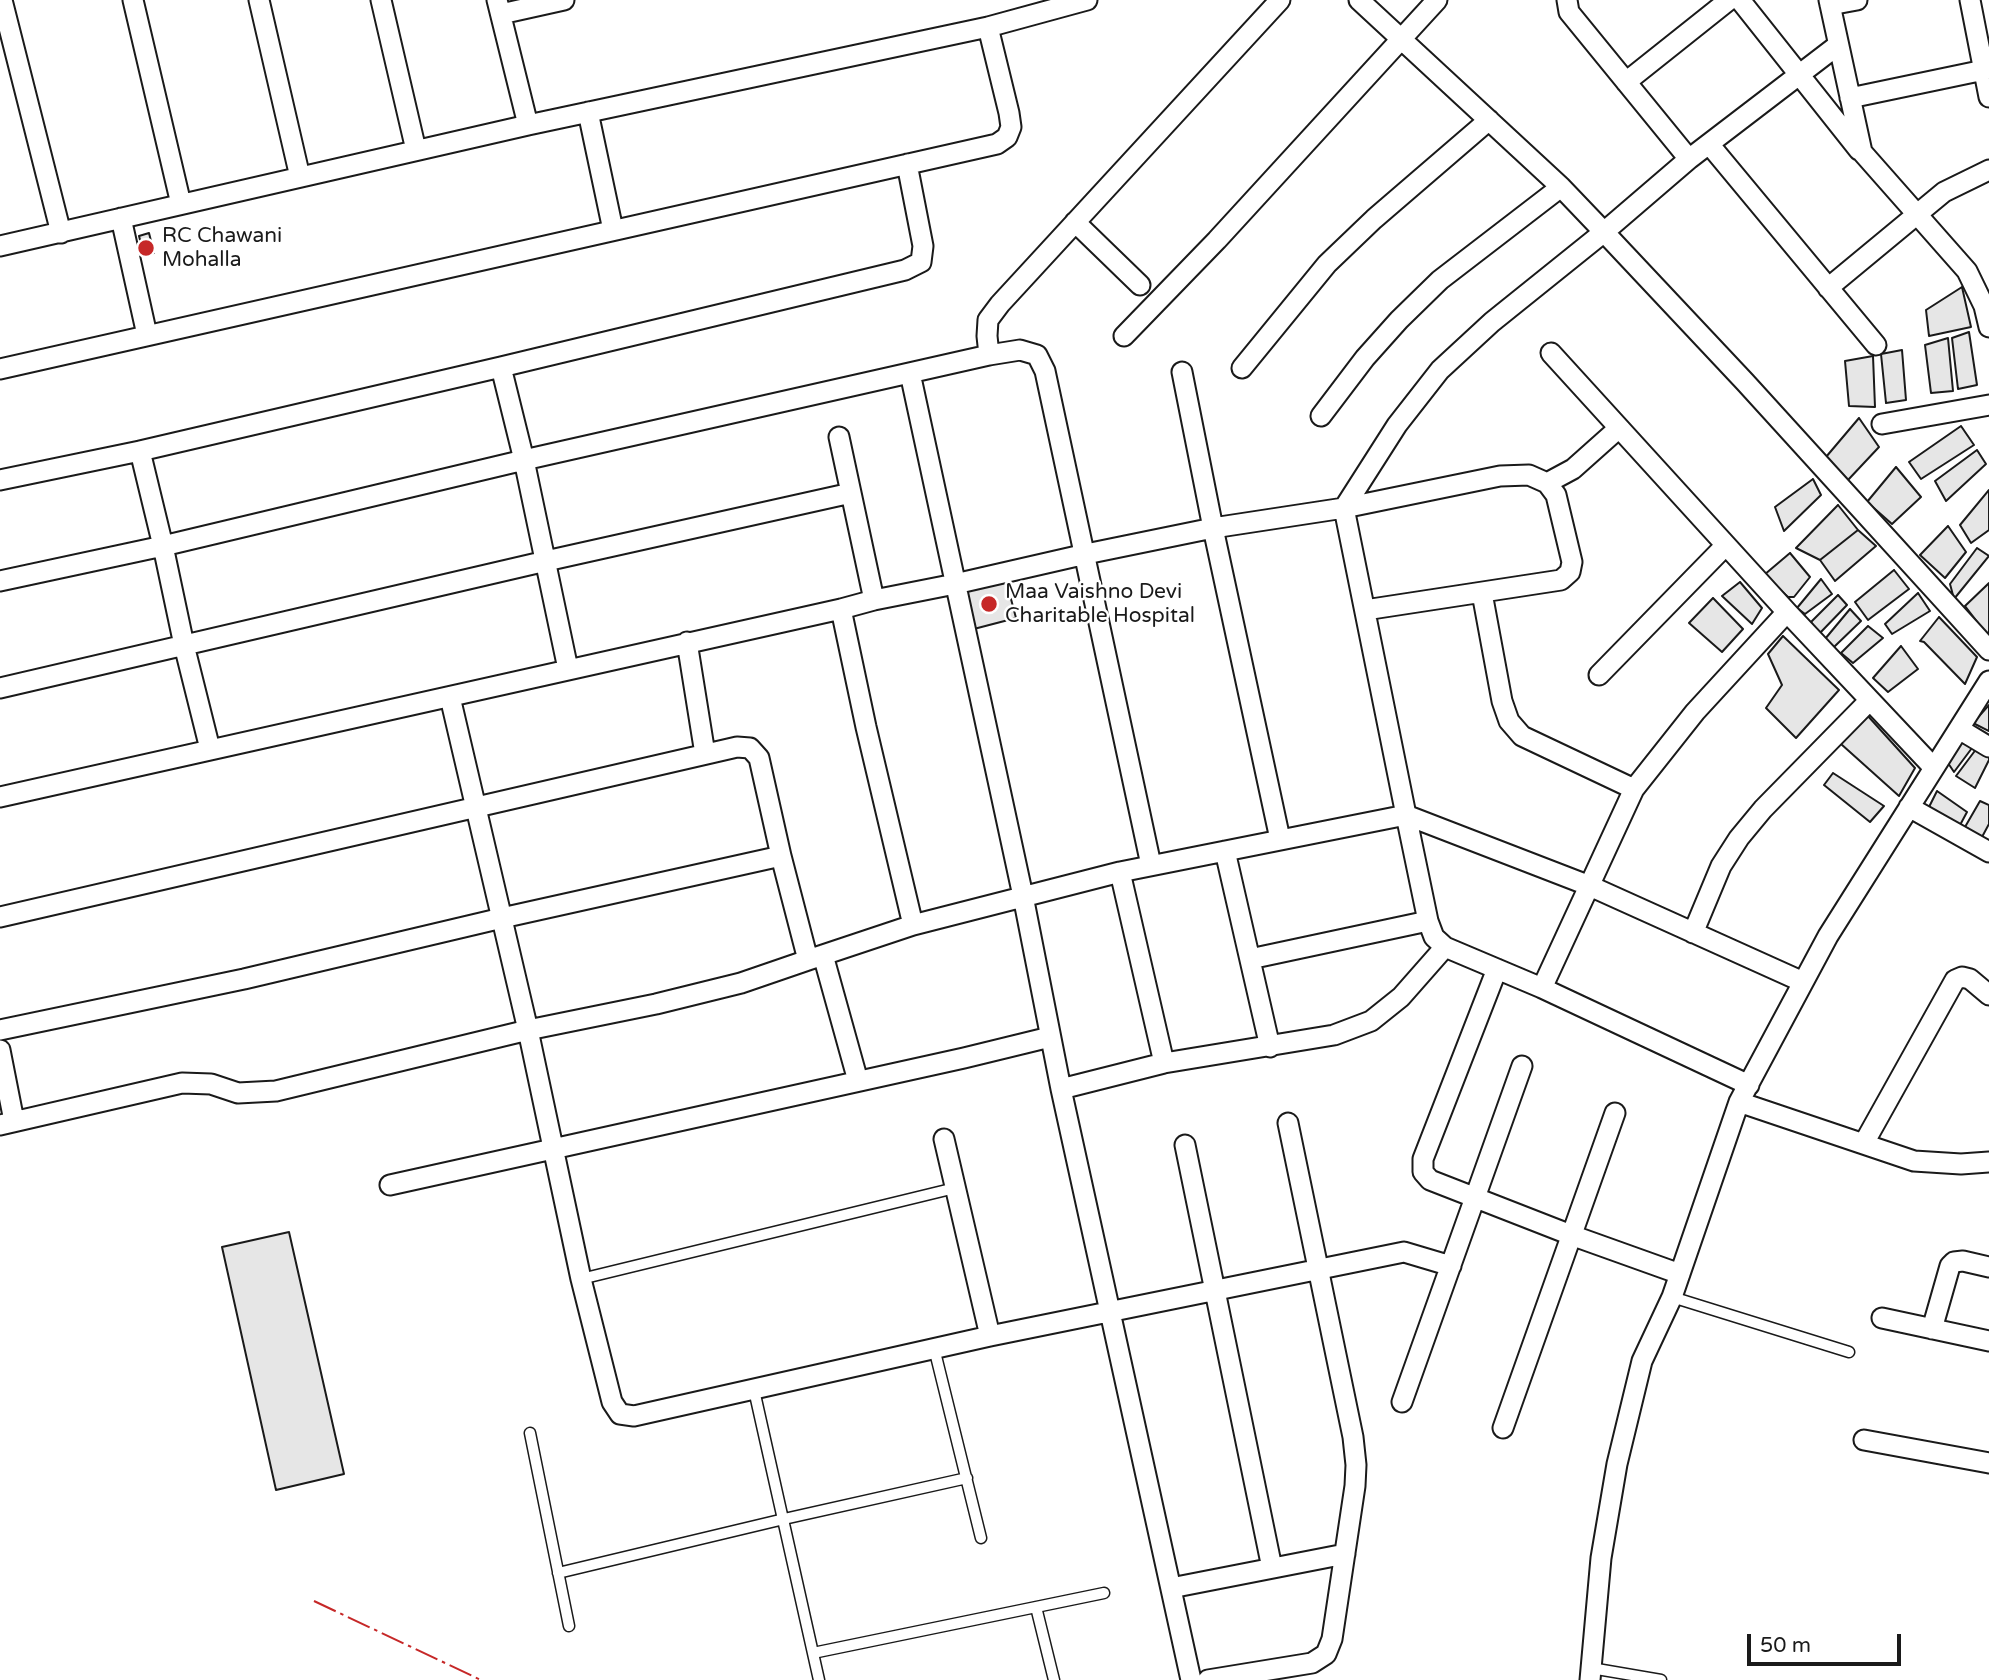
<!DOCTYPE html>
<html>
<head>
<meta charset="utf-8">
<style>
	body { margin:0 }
	#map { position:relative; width:1989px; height:1680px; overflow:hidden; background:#fff; font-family:"Varela Round",sans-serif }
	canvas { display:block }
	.scale { position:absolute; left:1747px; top:1634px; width:154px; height:32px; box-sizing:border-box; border:4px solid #1a1a1a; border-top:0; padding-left:9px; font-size:21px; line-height:24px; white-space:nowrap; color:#1a1a1a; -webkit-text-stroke:5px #fff; paint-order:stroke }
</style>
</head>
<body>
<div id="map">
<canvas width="1989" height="1680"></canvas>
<div class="scale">50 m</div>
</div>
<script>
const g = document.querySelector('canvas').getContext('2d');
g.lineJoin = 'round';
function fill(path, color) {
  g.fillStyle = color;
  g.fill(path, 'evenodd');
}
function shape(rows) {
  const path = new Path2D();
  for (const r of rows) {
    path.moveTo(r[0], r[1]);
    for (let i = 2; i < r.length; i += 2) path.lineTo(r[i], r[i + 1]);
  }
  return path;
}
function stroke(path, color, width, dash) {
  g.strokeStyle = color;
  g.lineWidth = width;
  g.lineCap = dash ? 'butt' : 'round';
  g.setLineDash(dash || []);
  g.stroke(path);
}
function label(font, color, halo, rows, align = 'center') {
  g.font = font + ' "Varela Round",sans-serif';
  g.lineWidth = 5;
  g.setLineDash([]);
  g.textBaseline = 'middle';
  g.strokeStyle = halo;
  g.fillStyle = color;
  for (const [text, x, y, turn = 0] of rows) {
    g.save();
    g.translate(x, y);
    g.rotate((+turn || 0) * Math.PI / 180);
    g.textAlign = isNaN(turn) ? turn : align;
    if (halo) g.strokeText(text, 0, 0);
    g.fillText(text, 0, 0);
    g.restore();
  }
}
const building = shape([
	[149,233,154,253,144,255,139,236,149,233],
	[1962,287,1971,327,1929,336,1926,310,1962,287],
	[1969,332,1977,385,1958,389,1952,338,1969,332],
	[1948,338,1953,391,1931,393,1925,345,1948,338],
	[1902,350,1906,400,1886,403,1881,354,1902,350],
	[1873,356,1875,407,1849,406,1845,361,1873,356],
	[1859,418,1879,447,1848,480,1826,457,1859,418],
	[1961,426,1974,445,1921,479,1909,462,1961,426],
	[1977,450,1986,464,1946,501,1935,481,1977,450],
	[1896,467,1921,497,1892,524,1867,502,1896,467],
	[1813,479,1821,495,1784,531,1775,507,1813,479],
	[1989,490,1989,530,1971,543,1960,525,1989,490],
	[1838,505,1858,530,1820,560,1796,548,1838,505],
	[1948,526,1966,552,1945,578,1920,555,1948,526],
	[1858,530,1876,546,1835,581,1820,560,1858,530],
	[1977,548,1989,556,1954,599,1950,584,1977,548],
	[1790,553,1810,577,1794,597,1788,597,1764,575,1790,553],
	[1894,570,1909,589,1868,620,1855,602,1894,570],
	[1821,579,1832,594,1805,614,1797,608,1821,579],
	[1006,580,1016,618,970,630,961,592,1006,580],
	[1740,582,1762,608,1752,624,1722,596,1740,582],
	[1989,583,1989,634,1988,636,1965,606,1989,583],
	[1918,593,1930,611,1892,634,1885,624,1918,593],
	[1838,595,1847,605,1819,634,1811,622,1838,595],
	[1713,598,1743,629,1722,652,1689,623,1713,598],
	[1850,609,1861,621,1834,647,1825,639,1850,609],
	[1939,617,1977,657,1965,684,1924,642,1920,641,1939,617],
	[1868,626,1883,638,1853,663,1841,653,1868,626],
	[1783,636,1839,690,1796,738,1766,708,1782,685,1768,654,1783,636],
	[1901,646,1918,669,1888,692,1873,678,1901,646],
	[1989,705,1989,731,1973,723,1989,705],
	[1867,715,1915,768,1899,796,1841,744,1867,715],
	[1960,740,1972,748,1954,772,1946,760,1960,740],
	[1977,748,1989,754,1989,760,1975,788,1956,776,1977,748],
	[1833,773,1884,806,1870,822,1824,785,1833,773],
	[1937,791,1967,812,1959,827,1929,807,1937,791],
	[1980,801,1989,805,1989,824,1982,837,1965,827,1980,801],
	[289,1232,344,1474,276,1490,222,1247,289,1232]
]);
fill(building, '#e6e6e6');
stroke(building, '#1a1a1a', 2);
const service = shape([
	[581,1279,955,1188],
	[1672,1297,1849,1352],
	[934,1348,981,1538],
	[754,1390,819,1680],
	[530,1433,569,1626],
	[558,1573,784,1519,967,1478],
	[1036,1607,1054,1680],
	[813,1653,1104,1593],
	[1591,1668,1661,1680]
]);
const minor = shape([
	[2,0,61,233],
	[133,0,181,204],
	[259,0,300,177],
	[381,0,416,150],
	[1359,0,1561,187,1604,232,1492,322,1440,370,1397,425,1344,508,1406,815,1590,886,1803,982],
	[1567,0,1569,12,1689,159],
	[1740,0,1859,150],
	[1829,0,1862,152,1967,271,1984,306,1989,327],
	[1970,0,1989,97],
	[1830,5,1857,0],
	[501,14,564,0],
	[1838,45,1689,159,1604,232,1745,382,1989,650],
	[1626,82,1729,0],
	[1850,98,1984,70],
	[588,112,613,230],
	[528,125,988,27,1087,0],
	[1709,144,1876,345],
	[121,218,147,335],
	[1075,222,1140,285],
	[0,246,528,125,497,0],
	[1828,288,1944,192,1989,170],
	[1124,336,1217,240,1437,0],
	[1551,353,1787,612,1934,768],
	[989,355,987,336,988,320,1000,304,1280,0],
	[501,367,524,460,568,669],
	[1242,368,1327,264,1374,219,1489,120],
	[0,369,997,144,1007,137,1011,127,1009,113,988,27],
	[1182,372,1213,528,1280,839],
	[910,373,1023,896,1061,1089,1191,1680],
	[1321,416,1365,358,1399,320,1440,280,1561,187],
	[1882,424,1989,405],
	[839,437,874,600],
	[140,451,163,546,184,645,210,749],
	[0,480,140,451,501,367,905,270,921,262,923,246,907,164],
	[0,581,163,546,524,460,989,355,1020,350,1037,355,1045,371,1151,865],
	[1482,593,1502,701,1509,721,1522,736,1634,789],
	[841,609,866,727,913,925],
	[1365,610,1561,580,1570,572,1572,562,1556,495,1547,483],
	[687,642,705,754],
	[1599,675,1726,545],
	[0,688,546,561,851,493],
	[450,697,528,1030,581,1279,612,1402,620,1414,634,1416,990,1336,1404,1252,1451,1266],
	[1959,729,1989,747],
	[0,797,841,609,874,600,955,584,1086,554,1213,528,1344,508,1500,476,1529,475,1547,483,1573,469,1619,428],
	[1909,807,1989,852],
	[1225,851,1270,1047],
	[1120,872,1164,1063],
	[0,917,737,747,750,748,759,758,781,856],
	[1693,933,1721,866,1739,838,1763,809,1870,700],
	[823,955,858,1081],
	[1250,959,1428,921],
	[1497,969,1423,1159,1423,1172,1430,1180,1571,1235,1680,1274],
	[0,1030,244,979,502,918,781,856,808,960,913,925,1120,872,1406,815,1428,921,1434,937,1445,947,1542,988],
	[0,1050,14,1121],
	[1749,1085,1542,988,1634,789,1695,712,1787,612],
	[1061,1089,1164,1063,1334,1035,1371,1021,1401,997,1445,947],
	[1739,1102,1914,1161,1961,1164,1989,1162],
	[0,1125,182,1083,211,1084,238,1093,276,1091,528,1030,656,1004,741,983,808,960],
	[944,1139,990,1336],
	[1864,1143,1955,980,1962,977,1970,979,1989,995],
	[1185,1145,1272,1568],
	[390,1185,964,1058,1050,1037],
	[1882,1318,1989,1341],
	[1932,1329,1950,1266,1954,1262,1963,1261,1989,1267],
	[1402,1402,1522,1066],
	[1503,1428,1615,1113],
	[1864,1440,1989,1463],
	[1171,1588,1345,1554],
	[1208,1680,1312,1663,1326,1654,1332,1639,1355,1486,1356,1465,1353,1437,1288,1123],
	[1590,1680,1601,1558,1617,1464,1642,1361,1672,1297,1739,1102,1828,936,1989,681]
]);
stroke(service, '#1a1a1a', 13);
stroke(minor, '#1a1a1a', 23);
stroke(service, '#fff', 10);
stroke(minor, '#fff', 19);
stroke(shape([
	[314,1601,481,1680]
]), '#c62828', 2, [24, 5, 3.5, 5]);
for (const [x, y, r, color] of [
	[146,248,9,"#c62828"],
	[989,604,9,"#c62828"]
]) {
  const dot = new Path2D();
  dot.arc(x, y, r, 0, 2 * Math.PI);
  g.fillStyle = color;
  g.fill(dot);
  stroke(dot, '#fff', 2.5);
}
label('21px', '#1a1a1a', '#fff', [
	["RC Chawani",162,236],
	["Mohalla",162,260],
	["Maa Vaishno Devi",1005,592],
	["Charitable Hospital",1005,616]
], 'left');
</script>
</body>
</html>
